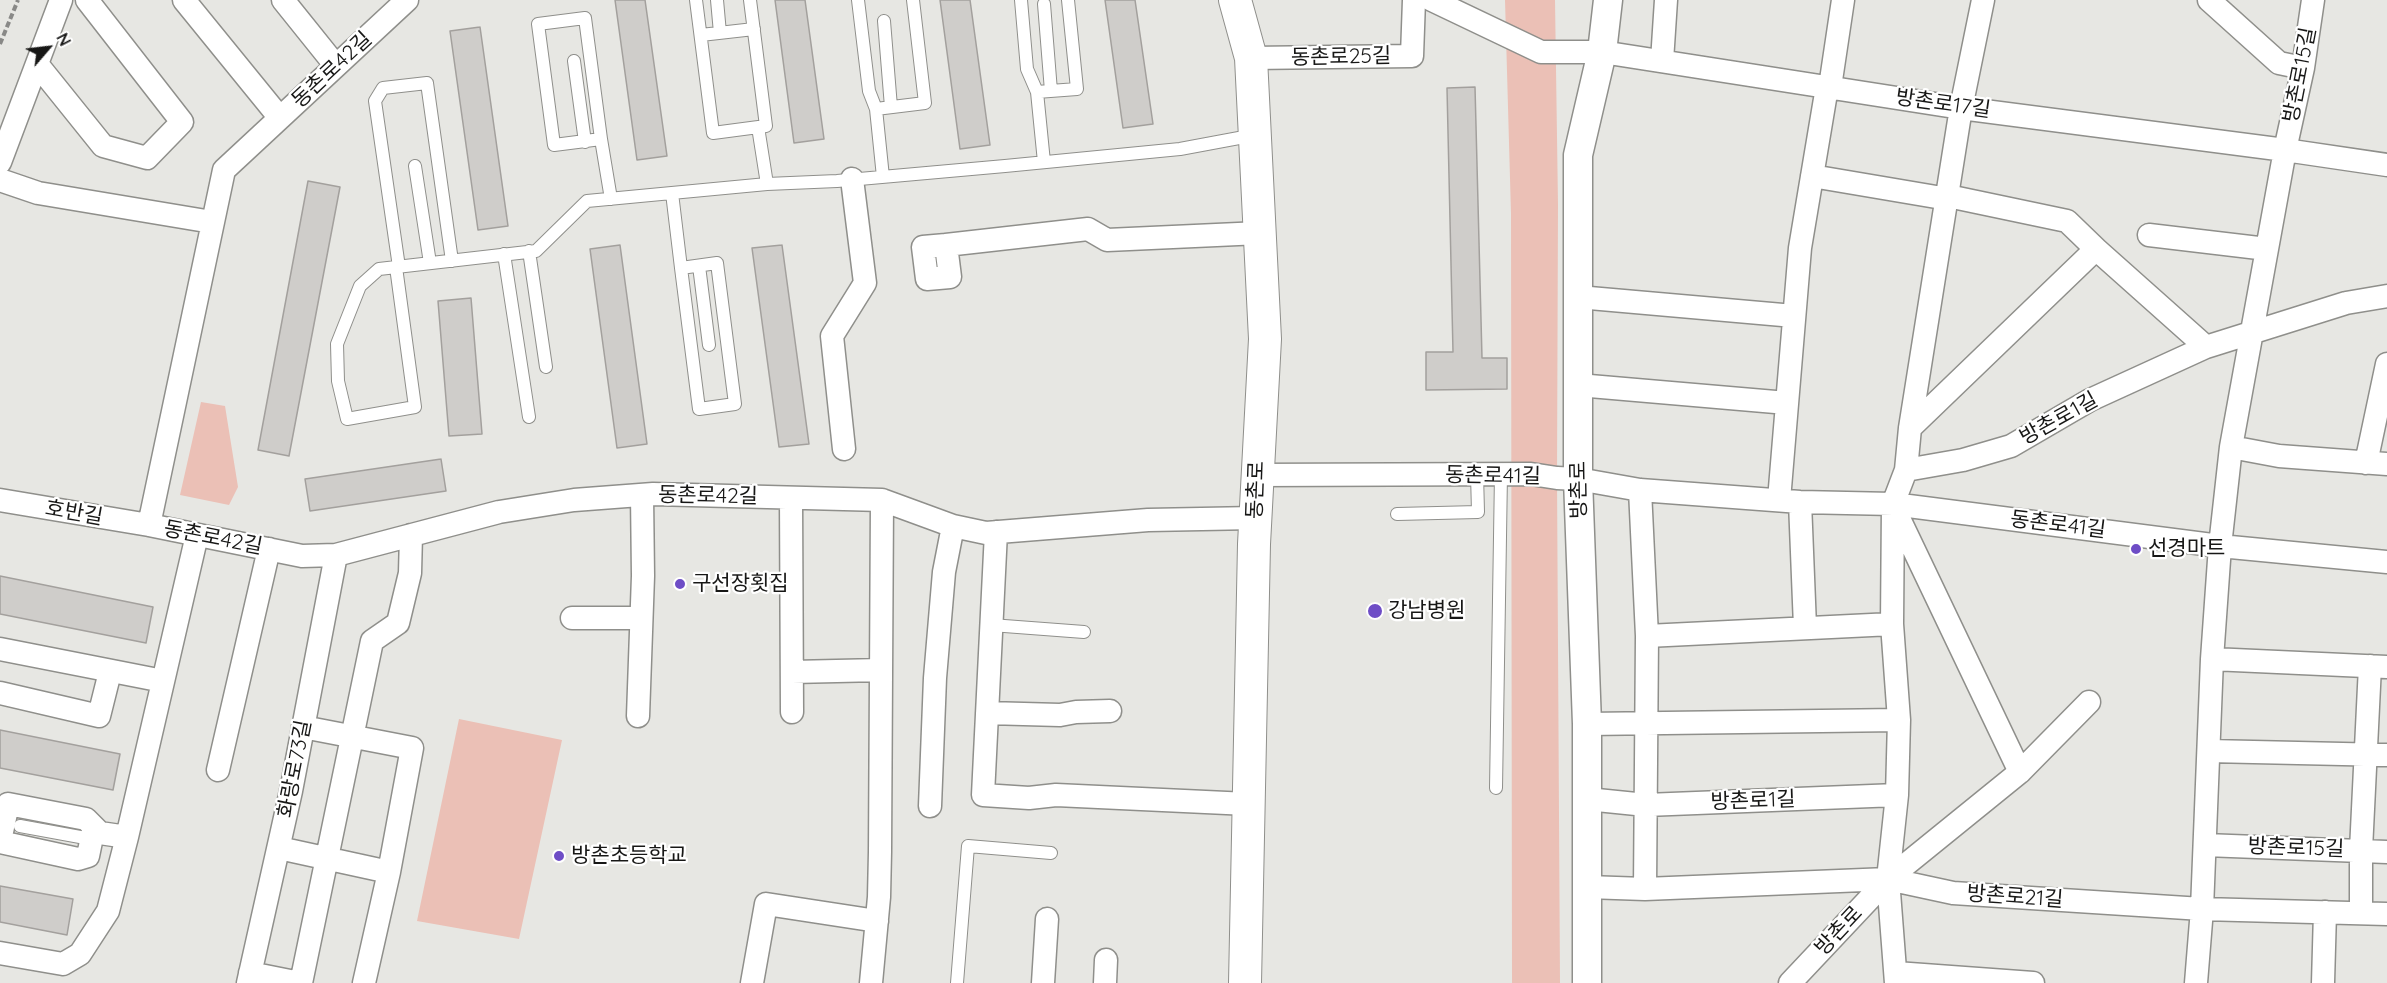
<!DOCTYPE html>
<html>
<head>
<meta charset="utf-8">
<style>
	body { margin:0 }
	#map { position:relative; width:2387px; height:983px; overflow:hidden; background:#e7e7e3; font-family:Quicksand,sans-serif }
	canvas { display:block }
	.north { position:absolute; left:18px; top:18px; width:60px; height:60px; -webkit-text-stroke:4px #fff; paint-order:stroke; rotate:62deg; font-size:16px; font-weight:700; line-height:24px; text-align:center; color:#171716 }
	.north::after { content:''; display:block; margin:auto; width:21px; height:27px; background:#171716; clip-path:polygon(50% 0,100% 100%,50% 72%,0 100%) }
</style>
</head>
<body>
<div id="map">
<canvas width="2387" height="983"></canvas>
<div class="north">N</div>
</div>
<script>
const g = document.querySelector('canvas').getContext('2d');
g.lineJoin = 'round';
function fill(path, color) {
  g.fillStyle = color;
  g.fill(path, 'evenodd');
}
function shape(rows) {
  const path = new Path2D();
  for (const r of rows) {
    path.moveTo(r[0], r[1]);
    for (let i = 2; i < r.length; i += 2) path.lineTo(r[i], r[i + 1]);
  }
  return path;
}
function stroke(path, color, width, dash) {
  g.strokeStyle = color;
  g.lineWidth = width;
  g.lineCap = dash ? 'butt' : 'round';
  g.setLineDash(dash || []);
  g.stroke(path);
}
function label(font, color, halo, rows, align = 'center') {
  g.font = font + ' Quicksand,"Noto Sans KR",sans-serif';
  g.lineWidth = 4.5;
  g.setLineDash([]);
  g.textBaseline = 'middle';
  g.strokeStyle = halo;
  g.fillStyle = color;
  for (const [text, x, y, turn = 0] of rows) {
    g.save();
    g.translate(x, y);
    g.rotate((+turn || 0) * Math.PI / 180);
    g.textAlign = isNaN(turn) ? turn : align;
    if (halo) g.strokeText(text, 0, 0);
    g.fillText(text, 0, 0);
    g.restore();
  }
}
fill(shape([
	[1505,0,1555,0,1558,205,1557,478,1560,983,1512,983,1511,214],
	[201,402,225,406,238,487,229,505,180,495],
	[459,719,562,740,519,939,417,921]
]), '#ebc0b6');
const building = shape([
	[615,0,645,0,667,156,637,160,615,0],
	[775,0,805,0,824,139,794,143,775,0],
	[940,0,970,0,990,145,960,149,940,0],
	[1105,0,1135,0,1153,124,1123,128,1105,0],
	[480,27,508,226,478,230,450,31,480,27],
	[1475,87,1482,358,1507,358,1507,389,1426,390,1426,352,1453,352,1447,88,1475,87],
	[308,181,340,187,289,456,258,450,308,181],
	[620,245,647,444,617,448,590,249,620,245],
	[782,245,809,444,779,447,752,248,782,245],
	[471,298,482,434,449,436,438,301,471,298],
	[441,459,446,491,310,511,305,479,441,459],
	[0,576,153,607,146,643,0,614,0,576],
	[0,730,120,754,113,790,0,768,0,730],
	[0,886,73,899,67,935,0,922,0,886]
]);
fill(building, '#cfcdca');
stroke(building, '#a3a09d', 1.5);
const service = shape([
	[696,0,713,133,766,126,750,0],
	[717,0,720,33],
	[858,0,869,91,876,109,883,177],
	[1021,0,1027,69,1037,92,1044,162],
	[1044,4,1051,91],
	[884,21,891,107],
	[701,35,754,29],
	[574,61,585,142],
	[1037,92,1077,89,1068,0],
	[876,109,925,103,913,0],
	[758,127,767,184],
	[601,139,585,18,538,24,554,145,601,139,611,199],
	[415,166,430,263],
	[672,193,681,268,699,409,735,404,717,263,681,268],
	[529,251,546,367],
	[504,254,529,417],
	[699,266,709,345],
	[396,267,415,407,347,419,338,381,337,344,360,286,379,269,536,251,587,201,767,184,837,181,1005,166,1180,149,1255,135],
	[399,267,375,101,383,88,427,83,452,261],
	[1397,514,1478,512,1477,474],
	[991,625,1084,632],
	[1496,788,1501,474],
	[20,826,91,839],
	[957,983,968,846,1051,853]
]);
const minor = shape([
	[184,0,280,118],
	[283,0,336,66],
	[1432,0,1541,52,1602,52,1961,108,2285,150,2231,447,2220,546,2212,659,2202,909,2196,983],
	[2209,0,2279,63,2303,68],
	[2313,0,2303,68,2285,150,2387,165],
	[1251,58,1412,56,1414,0],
	[1662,61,1666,0],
	[37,64,103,146,147,158,182,122,87,0],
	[1830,87,1843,0],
	[0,162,61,0],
	[1812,176,1948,199],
	[0,180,38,193,212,222],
	[1948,196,2067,221,2096,249],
	[2149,235,2267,249],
	[946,245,923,247,927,279,950,277,946,245,1088,229,1107,240,1260,233],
	[1578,297,1794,316],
	[1578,385,1787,403],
	[1910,428,2096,249,2206,347],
	[2231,447,2279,456,2387,464],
	[844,449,832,336,865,283,852,179],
	[2366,463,2387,364],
	[1906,470,1963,460,2011,446,2090,400,2206,347,2346,303,2387,296],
	[1256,475,1531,474,1557,478,1578,479,1640,490,1800,502,1893,504,2220,546,2387,562],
	[1640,490,1647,636,1645,889],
	[791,498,792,712],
	[0,500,149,525,302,556,336,555,499,512,574,500,653,494,882,500,953,526,986,533,1148,520,1255,518],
	[1779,500,1800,248,1827,87],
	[1800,502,1805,627],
	[1894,508,2020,772],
	[149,525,224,170,407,0],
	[996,532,983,795,1029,798,1056,795,1248,804],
	[572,618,641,618],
	[1647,636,1892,624],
	[0,649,163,681],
	[2212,659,2387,667],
	[792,672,881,670],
	[0,693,99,716,110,672],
	[987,713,1060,715,1076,712,1110,711],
	[638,716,643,576,642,495],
	[1587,724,1899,720],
	[303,727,412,748,389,872],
	[2209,751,2387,755],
	[218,770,269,549],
	[1587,799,1646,805,1897,795],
	[930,806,935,678,944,572,953,526],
	[0,841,8,804,86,819,100,833,127,837,197,535],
	[0,842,78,859,88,856,94,827],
	[2205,845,2387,852],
	[279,848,389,872,364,983],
	[1587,887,1645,889,1888,879,1953,893,2202,909,2387,914],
	[2361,913,2361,850,2370,666],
	[0,953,63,964,80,954,108,911,127,837],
	[250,973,300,983],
	[1896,973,2033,983],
	[248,983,291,791,336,555],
	[301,983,372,641,398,623,410,573,411,535],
	[752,983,766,904,877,921],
	[871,983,879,897,880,852,882,500],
	[1043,983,1047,919],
	[1105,983,1106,960],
	[1790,983,1888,879,2020,772,2089,702],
	[1896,983,1888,879,1897,795,1899,720,1892,624,1893,504,1906,470,1910,428,1961,108,1983,0],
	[2323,983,2325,912]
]);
const tertiary = shape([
	[1587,983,1587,724,1578,479,1578,155,1602,52,1608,0]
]);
const secondary = shape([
	[1235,0,1251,58,1265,339,1254,544,1245,983]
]);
stroke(service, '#8f8f8b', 14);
stroke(minor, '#8f8f8b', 25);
stroke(tertiary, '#8f8f8b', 31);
stroke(secondary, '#8f8f8b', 34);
stroke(shape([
	[0,44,18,0]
]), '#898987', 4, [6, 3]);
stroke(service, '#fff', 12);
stroke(minor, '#fff', 22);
stroke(tertiary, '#fff', 28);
stroke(secondary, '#fff', 32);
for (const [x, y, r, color] of [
	[2136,549,6,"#6e4dc6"],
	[680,584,6,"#6e4dc6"],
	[1375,611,8,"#6e4dc6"],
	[559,856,6,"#6e4dc6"]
]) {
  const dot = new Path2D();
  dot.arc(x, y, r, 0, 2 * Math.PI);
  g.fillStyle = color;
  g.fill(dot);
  stroke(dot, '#fff', 2);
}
label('21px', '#171716', '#fff', [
	["동촌로25길",1341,57,-1],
	["동촌로42길",332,70,-43],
	["방촌로15길",2300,75,-79],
	["방촌로17길",1943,104,8],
	["방촌로1길",2059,419,-29],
	["동촌로41길",1493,476,1],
	["동촌로",1256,490,-88],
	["방촌로",1579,490,-91],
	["동촌로42길",708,496,1],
	["호반길",74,513,10],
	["동촌로41길",2058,525,7],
	["동촌로42길",213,538,11],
	["화랑로73길",295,769,-79],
	["방촌로1길",1753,801,-2],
	["방촌로15길",2296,848,2],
	["방촌로21길",2015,897,4],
	["방촌로",1839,931,-47]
]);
label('21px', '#171716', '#fff', [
	["선경마트",2148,549],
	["구선장횟집",692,584],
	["강남병원",1388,611],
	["방촌초등학교",571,856]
], 'left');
</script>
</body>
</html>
